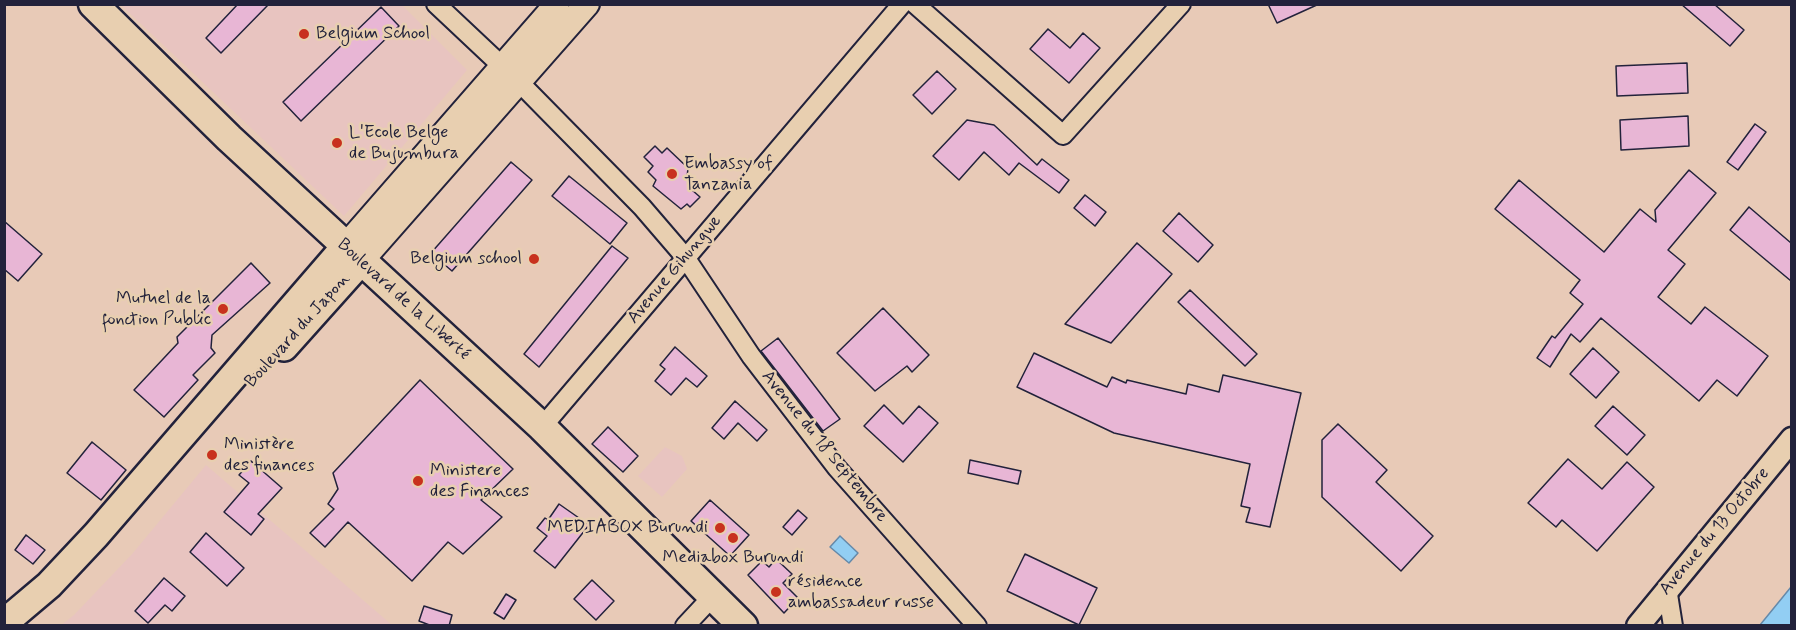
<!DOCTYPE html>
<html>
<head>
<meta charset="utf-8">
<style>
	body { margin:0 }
	#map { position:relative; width:1796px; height:630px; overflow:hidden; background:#e8cab7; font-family:Mynerve,sans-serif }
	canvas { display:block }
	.frame { position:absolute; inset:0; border:6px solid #22223b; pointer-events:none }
</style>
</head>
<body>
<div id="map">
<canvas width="1796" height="630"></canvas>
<div class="frame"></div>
</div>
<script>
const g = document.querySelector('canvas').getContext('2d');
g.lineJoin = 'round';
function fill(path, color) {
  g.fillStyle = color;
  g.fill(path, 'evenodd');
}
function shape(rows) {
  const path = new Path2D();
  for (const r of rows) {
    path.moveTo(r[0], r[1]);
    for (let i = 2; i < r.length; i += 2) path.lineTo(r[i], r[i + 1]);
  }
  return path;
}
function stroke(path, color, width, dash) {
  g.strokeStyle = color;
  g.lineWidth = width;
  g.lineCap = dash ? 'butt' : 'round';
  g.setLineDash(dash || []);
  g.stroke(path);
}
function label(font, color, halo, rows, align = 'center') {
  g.font = font + ' Mynerve,sans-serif';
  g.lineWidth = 5;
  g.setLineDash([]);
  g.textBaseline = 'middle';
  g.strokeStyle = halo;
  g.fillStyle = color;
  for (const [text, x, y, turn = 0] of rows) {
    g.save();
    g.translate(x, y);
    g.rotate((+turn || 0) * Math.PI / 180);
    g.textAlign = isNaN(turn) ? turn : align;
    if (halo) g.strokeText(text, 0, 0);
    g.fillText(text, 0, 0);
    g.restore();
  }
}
fill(shape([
	[121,5,402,5,467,70,344,216],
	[665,447,682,456,687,469,662,497,638,476],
	[206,465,392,625,60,626,74,615,133,553]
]), '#e8c4c0');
const water = shape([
	[840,536,858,553,849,563,830,547,840,536],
	[1791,587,1791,625,1760,625,1791,587]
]);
fill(water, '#92cef3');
stroke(water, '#6589a9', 1.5);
const building = shape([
	[238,4,269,4,221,53,206,38,238,4],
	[1268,4,1319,4,1277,23,1268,4],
	[1681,4,1714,4,1744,30,1730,46,1681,4],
	[381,7,399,26,301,121,283,102,381,7],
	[1048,29,1070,48,1083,33,1100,48,1069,83,1030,49,1048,29],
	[1687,63,1688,93,1617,96,1616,66,1687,63],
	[937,71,956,89,932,114,913,95,937,71],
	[1688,116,1689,146,1621,150,1620,120,1688,116],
	[967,120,994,125,1037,165,1042,159,1069,180,1059,193,1019,163,1009,175,984,152,959,180,933,156,967,120],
	[1755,124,1766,132,1738,170,1727,162,1755,124],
	[655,146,662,153,667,148,688,168,687,178,695,187,692,190,700,197,690,207,687,204,681,209,653,186,656,180,648,172,653,166,644,157,655,146],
	[511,162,532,180,452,271,431,253,511,162],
	[1689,170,1716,193,1668,250,1685,264,1658,297,1691,324,1705,307,1768,356,1737,396,1717,380,1699,401,1601,318,1580,342,1571,334,1550,367,1537,358,1552,336,1555,338,1583,304,1570,293,1580,280,1495,209,1519,180,1604,252,1640,209,1656,222,1655,210,1689,170],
	[569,176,627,223,610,244,552,196,569,176],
	[1085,195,1106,212,1095,226,1074,208,1085,195],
	[1749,207,1791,243,1791,281,1730,230,1749,207],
	[1179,213,1213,245,1198,262,1163,231,1179,213],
	[4,221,42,254,18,281,4,269,4,221],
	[1137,243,1172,274,1111,343,1065,324,1137,243],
	[612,246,628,258,539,367,524,354,612,246],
	[251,263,270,283,212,335,211,348,215,353,193,375,198,380,164,417,134,390,178,343,177,337,251,263],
	[1190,290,1257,354,1245,366,1178,302,1190,290],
	[883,308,929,355,912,372,907,366,875,391,837,353,883,308],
	[778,338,840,419,823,431,761,351,778,338],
	[675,347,707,376,697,387,686,378,671,395,655,381,665,369,660,365,675,347],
	[1593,348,1619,372,1596,398,1570,374,1593,348],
	[1034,353,1107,387,1112,377,1126,383,1127,380,1186,394,1188,384,1219,392,1223,375,1301,393,1270,527,1246,522,1250,508,1241,506,1250,464,1114,433,1017,387,1034,353],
	[420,380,513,469,481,500,502,517,463,554,448,542,412,581,348,522,325,547,310,533,334,509,328,504,338,489,333,473,420,380],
	[735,401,767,430,757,441,738,423,724,439,712,428,735,401],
	[884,405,903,424,919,406,938,423,903,462,864,426,884,405],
	[1613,406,1645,435,1627,455,1595,426,1613,406],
	[1338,424,1387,470,1376,482,1433,536,1401,571,1322,497,1322,440,1338,424],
	[608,427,638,456,623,472,592,444,608,427],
	[92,442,126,470,101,500,67,473,92,442],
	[1568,459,1602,489,1627,462,1654,487,1597,551,1562,520,1556,527,1528,503,1568,459],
	[970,460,1021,471,1018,484,968,473,970,460],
	[251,461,282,488,258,514,264,519,251,535,224,512,249,483,239,475,251,461],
	[710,500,749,535,730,556,691,521,710,500],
	[559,504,589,525,555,568,534,551,547,536,537,528,545,518,548,520,559,504],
	[798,510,807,518,792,535,783,527,798,510],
	[206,533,244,568,227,586,190,552,206,533],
	[26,535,45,550,33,564,15,550,26,535],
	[1025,554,1097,588,1079,625,1007,591,1025,554],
	[776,559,792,574,783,583,798,598,784,613,748,575,762,561,769,567,776,559],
	[164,578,185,596,172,611,165,605,148,623,135,611,164,578],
	[592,580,614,601,596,620,574,599,592,580],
	[506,594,516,600,504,619,494,613,506,594],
	[424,606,452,615,449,626,432,626,419,621,424,606]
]);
fill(building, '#e8b6d5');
stroke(building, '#22223b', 1.5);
const minor = shape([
	[436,4,520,83,642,207,685,257,751,356,837,468,977,626],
	[915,4,1063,135,1181,4],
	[542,427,902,4],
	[1667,588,1673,626],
	[685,626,713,596]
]);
const tertiary = shape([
	[1638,626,1792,439]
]);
const secondary = shape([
	[345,247,557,4],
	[361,261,587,4]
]);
const primary = shape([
	[284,347,361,261],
	[4,623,49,585,96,535,345,247]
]);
const trunk = shape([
	[93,4,229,138,542,427,743,626]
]);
stroke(minor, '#22223b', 22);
stroke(tertiary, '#22223b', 27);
stroke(secondary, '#22223b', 28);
stroke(primary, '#22223b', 32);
stroke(trunk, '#22223b', 33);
stroke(minor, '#e8cfb0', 18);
stroke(tertiary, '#e8cfb0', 22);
stroke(secondary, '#e8cfb0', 24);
stroke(primary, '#e8cfb0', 27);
stroke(trunk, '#e8cfb0', 28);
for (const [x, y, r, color] of [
	[304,34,6,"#c8321e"],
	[337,143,6,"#c8321e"],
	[672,174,6,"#c8321e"],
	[534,259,6,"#c8321e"],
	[223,309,6,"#c8321e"],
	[212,455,6,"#c8321e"],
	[418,481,6,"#c8321e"],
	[720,528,6,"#c8321e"],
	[733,538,6,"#c8321e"],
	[776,592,6,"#c8321e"]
]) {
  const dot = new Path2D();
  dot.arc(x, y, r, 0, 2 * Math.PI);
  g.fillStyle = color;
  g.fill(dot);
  stroke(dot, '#e8cfb0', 2);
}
label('18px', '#22223b', '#e8cfb0', [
	["Belgium School",316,34],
	["L'Ecole Belge",349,133],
	["de Bujumbura",349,154],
	["Embassy of",684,164],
	["Tanzania",684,185],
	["Belgium school",522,259,"right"],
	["Mutuel de la",211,299,"right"],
	["fonction Public",211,320,"right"],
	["Ministère",224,445],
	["des finances",224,466],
	["Ministere",430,471],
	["des Finances",430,492],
	["MEDIABOX Burundi",708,528,"right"],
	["Mediabox Burundi",733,558,"center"],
	["résidence",788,582],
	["ambassadeur russe",788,603]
], 'left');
label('18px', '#22223b', '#e8cfb0', [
	["Avenue Gihungwe",675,270,-50],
	["Boulevard de la Liberté",403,300,42],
	["Boulevard du Japon",298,331,-48],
	["Avenue du 18 Septembre",824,447,51],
	["Avenue du 13 Octobre",1715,532,-50]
]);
</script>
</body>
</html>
